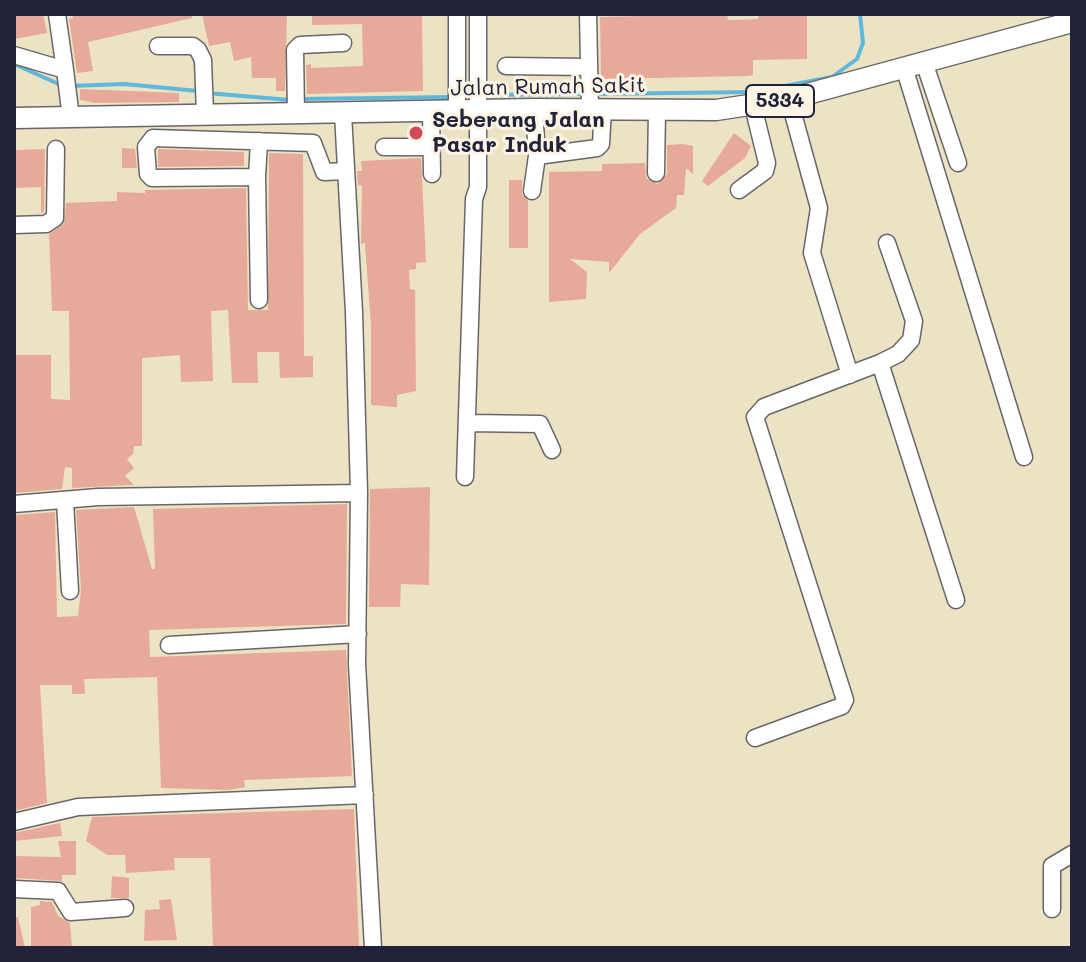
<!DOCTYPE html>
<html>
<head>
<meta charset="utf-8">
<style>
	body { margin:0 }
	#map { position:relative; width:1086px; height:962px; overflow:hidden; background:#ebe3c3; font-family:Mali,sans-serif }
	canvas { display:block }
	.frame { position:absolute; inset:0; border:16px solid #22223b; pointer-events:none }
</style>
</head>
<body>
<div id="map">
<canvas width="1086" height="962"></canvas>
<div class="frame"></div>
</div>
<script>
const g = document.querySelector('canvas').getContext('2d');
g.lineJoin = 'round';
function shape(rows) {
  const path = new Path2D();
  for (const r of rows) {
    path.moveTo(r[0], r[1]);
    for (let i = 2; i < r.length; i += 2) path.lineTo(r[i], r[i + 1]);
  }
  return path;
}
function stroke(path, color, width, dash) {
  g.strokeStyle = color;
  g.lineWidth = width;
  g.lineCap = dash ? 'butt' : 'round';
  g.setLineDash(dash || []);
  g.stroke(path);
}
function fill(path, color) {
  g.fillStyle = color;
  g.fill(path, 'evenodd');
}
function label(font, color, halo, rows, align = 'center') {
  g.font = font + ' Mali,sans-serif';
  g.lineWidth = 6;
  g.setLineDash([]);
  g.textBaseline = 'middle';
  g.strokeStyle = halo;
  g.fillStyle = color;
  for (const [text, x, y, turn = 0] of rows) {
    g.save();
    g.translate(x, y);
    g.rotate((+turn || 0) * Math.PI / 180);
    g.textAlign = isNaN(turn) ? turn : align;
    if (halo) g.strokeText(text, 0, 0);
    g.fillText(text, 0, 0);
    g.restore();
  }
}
stroke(shape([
	[14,64,63,86],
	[71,86,124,84,198,91],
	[207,93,290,100],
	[594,94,753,92,832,77,857,59,863,43,860,14],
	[482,95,585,94],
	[298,99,453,97]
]), '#5fb7dc', 4);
fill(shape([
	[14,14,43,14,47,33,14,39],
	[72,14,192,14,192,18,88,42,93,71,77,73,69,19,73,18],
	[202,14,287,14,285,91,276,91,276,78,252,78,251,57,234,61,230,42,209,46],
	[312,14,422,14,423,91,307,94,306,65,311,64,311,68,363,66,362,24,312,25],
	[727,14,728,20,758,19,759,14,807,14,807,59,753,60,753,75,748,76,601,79,600,17],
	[80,89,179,93,179,102,96,103,80,100],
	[734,133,751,146,745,158,708,186,702,181],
	[683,144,693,146,693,174,686,168,684,195,677,195,676,208,640,234,609,273,609,262,570,259,587,272,586,299,549,302,549,172,602,171,602,164,645,163,646,178,657,184,667,174,667,145],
	[122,148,135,149,137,168,122,168],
	[45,149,44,212,41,213,41,187,15,188,14,150],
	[158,149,244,152,244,166,158,167],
	[269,153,303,154,304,356,313,356,313,377,280,378,279,352,257,352,258,383,232,383,228,310,211,311,213,381,181,382,180,355,142,358,142,446,134,446,133,454,127,459,134,468,125,476,134,485,72,488,72,468,65,467,62,489,14,493,14,355,51,355,51,399,70,400,69,311,52,311,49,234,64,224,66,203,117,201,117,192,145,193,145,190,246,188,248,310,268,310],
	[421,158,426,262,416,263,416,269,409,270,410,289,415,290,416,391,397,395,397,407,371,405,371,326,365,243,361,244,362,186,358,185,357,171,362,171,361,161],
	[509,180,522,180,522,194,528,201,528,248,509,248],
	[430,487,429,585,401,584,400,607,369,607,370,489],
	[347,504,346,624,149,630,150,657,346,650,352,776,244,780,245,787,229,790,161,788,157,677,84,679,85,694,72,694,72,685,40,685,47,803,14,811,14,515,55,512,57,617,78,616,81,590,76,510,134,507,152,569,155,569,153,509],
	[354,809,359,948,213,948,210,858,174,858,175,870,126,873,125,855,107,855,86,841,92,817],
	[60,823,62,836,14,841,14,833],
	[58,841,76,841,76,875,62,875,62,881,14,878,14,856,61,857],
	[112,876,129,878,129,898,111,898],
	[171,899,177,940,144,941,145,910,160,909,159,900],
	[40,901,52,902,58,916,70,923,72,948,31,948,31,907,40,905],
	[14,917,18,917,25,948,14,948]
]), '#e7aa98');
const minor = shape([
	[588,14,590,109],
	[158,46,193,46,198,50,203,60,205,114],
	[14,55,65,70,57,14],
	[924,62,958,163],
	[506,66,589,67],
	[904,67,1024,457],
	[65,70,71,118],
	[789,99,819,208,812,253,850,375],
	[534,109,537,156],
	[457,112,457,14],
	[431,113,432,174],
	[296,114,295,50,300,45,343,43],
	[259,141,257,177,152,178,148,174,146,147,153,138,313,143,324,172,345,171],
	[384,147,432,147],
	[656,173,657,110],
	[257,177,259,300],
	[739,190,765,171,767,163,753,106],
	[532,191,537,156,597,148,601,144,603,109],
	[14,225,46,224,55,218,56,149],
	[880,363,956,600],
	[468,423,540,424,552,450],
	[465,477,474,199,478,187,478,14],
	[359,493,357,664,373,948],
	[65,501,70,591],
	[14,504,98,497,359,493,354,312,343,114],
	[169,645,358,634],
	[755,738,842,706,845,700,755,417,764,407,880,363,898,354,911,340,914,321,887,243],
	[14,822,78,807,365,795],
	[14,889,58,891,71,912,125,908],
	[1052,909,1052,866,1072,854]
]);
const major = shape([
	[14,118,534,109,716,110,789,99,1072,22]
]);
stroke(minor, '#68666b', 19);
stroke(major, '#68666b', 23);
stroke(minor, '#fff', 16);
stroke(major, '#fff', 20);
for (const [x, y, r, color] of [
	[416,133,8,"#d1495b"]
]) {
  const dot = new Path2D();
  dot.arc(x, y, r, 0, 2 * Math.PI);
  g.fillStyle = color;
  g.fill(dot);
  stroke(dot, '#fcf5e5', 3);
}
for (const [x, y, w] of [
	[780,101,68]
]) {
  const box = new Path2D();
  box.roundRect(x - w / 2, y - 16, w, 32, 6);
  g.fillStyle = '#fcf5e5';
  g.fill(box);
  stroke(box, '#22223b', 2);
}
label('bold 20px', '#22223b', null, [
	["5334",780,101]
]);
label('22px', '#22223b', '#fcf5e5', [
	["Jalan Rumah Sakit",548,87,-1]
]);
label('bold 22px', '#22223b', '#fcf5e5', [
	["Seberang Jalan",432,120],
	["Pasar Induk",432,145]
], 'left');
</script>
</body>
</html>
